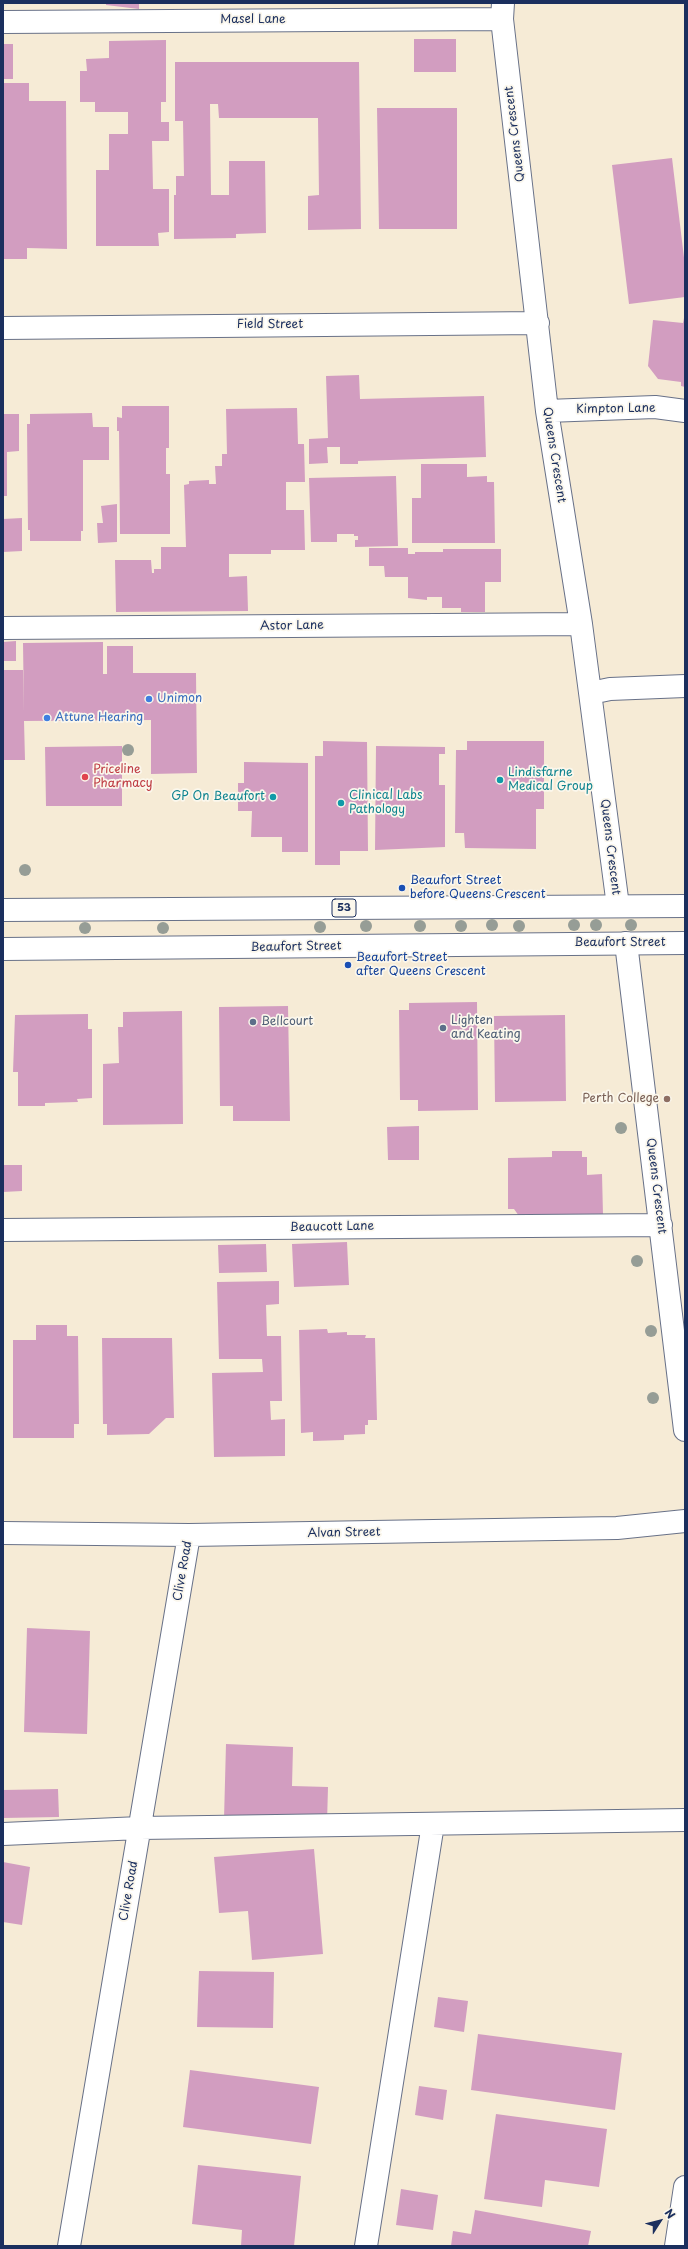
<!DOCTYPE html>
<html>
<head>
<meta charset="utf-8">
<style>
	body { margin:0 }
	#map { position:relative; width:688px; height:2249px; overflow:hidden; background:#f6ebd6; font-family:"Playpen Sans",sans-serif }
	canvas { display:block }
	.frame { position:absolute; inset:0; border:4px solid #1b2f5e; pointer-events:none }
	.north { position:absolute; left:640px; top:2201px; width:40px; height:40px; -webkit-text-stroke:3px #fbf7ec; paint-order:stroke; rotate:54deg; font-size:11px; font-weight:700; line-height:16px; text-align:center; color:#1b2f5e }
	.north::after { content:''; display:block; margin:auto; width:14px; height:18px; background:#1b2f5e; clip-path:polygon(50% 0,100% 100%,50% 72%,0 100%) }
</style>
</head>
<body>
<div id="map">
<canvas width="688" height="2249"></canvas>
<div class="frame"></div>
<div class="north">N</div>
</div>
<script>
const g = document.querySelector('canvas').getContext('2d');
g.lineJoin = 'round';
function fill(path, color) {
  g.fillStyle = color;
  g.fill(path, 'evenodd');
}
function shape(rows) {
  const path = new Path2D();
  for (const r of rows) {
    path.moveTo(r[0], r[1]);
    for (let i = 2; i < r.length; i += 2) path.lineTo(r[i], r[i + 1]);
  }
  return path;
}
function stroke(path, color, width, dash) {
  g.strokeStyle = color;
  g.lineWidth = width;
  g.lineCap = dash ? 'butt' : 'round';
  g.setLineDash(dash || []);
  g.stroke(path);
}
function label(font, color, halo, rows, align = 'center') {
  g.font = font + ' "Playpen Sans",sans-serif';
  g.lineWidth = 3.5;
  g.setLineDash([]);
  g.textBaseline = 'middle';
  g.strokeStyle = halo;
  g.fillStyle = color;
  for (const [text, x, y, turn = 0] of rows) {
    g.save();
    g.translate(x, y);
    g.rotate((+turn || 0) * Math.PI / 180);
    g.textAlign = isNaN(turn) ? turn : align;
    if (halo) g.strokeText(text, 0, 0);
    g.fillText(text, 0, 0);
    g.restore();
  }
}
fill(shape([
	[106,3,139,3,139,9,106,5],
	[414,39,456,39,456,72,414,72],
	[166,40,166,102,161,102,161,122,169,122,169,141,152,141,153,189,169,189,169,232,158,233,159,246,96,246,96,170,109,170,109,134,128,134,128,112,95,112,95,102,80,102,80,71,87,71,86,59,109,58,109,41],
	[3,44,13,44,13,79,3,79],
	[175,62,359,62,361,229,308,230,308,196,319,195,318,118,219,118,218,104,210,104,211,195,229,195,229,161,265,161,266,233,236,234,236,238,174,239,174,195,176,195,176,176,184,176,183,121,175,121],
	[3,83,29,83,29,101,66,101,67,249,27,248,27,259,3,259],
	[377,108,457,108,457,229,379,229],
	[672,158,685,266,685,297,629,304,612,165],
	[684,318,685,318,685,387,681,386,681,382,658,379,648,366,653,320,683,323],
	[359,375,360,399,484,396,486,457,358,461,358,464,340,464,340,447,327,447,328,463,309,464,309,439,328,438,326,376],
	[122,406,169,406,169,448,166,448,166,474,170,474,170,534,120,534,119,431,117,431,117,417,122,418],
	[297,408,298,444,304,444,305,482,286,482,286,510,304,510,305,550,271,550,271,554,229,554,229,577,247,576,248,611,116,612,115,560,151,560,152,573,154,573,154,569,161,569,161,547,186,547,184,485,189,484,189,481,209,480,209,484,216,484,215,466,222,466,222,454,227,454,226,409],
	[92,413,93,427,109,427,109,460,83,460,83,531,81,531,81,541,30,541,30,530,28,530,27,424,30,424,30,414],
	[3,414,19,414,19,451,7,452,7,496,3,496],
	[421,464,467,464,467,477,487,476,487,482,494,482,495,543,412,543,412,498,421,498],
	[396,476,398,546,355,547,355,540,358,540,358,536,354,536,354,534,337,534,337,542,311,542,309,478],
	[117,504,117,542,98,543,97,523,103,523,101,506],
	[22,518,22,551,3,552,3,519],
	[369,548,408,548,408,554,415,554,415,552,443,552,443,549,501,549,501,582,485,582,485,612,461,612,461,608,442,608,442,597,427,597,427,600,408,598,408,577,385,577,384,566,369,566],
	[16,641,16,661,3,661,3,642],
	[103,642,103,674,107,674,107,646,133,646,133,673,196,673,197,773,151,774,151,720,24,721,25,760,3,760,3,670,23,670,24,713,23,643],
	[323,741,367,742,368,851,340,851,340,865,315,865,315,756,323,756],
	[467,741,544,741,544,809,536,809,536,849,465,848,464,833,455,833,456,750,467,750],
	[122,746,122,806,46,806,45,747],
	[376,746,445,747,445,754,439,754,439,785,445,785,445,847,375,850],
	[244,762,308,763,308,852,282,852,282,837,251,837,252,811,238,811,238,783,244,783],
	[477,1002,478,1110,418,1111,418,1100,400,1100,399,1010,409,1010,409,1003],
	[288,1006,290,1121,233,1121,233,1106,220,1106,219,1007],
	[182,1011,183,1124,103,1125,103,1064,119,1063,118,1027,123,1027,123,1012],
	[88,1014,88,1029,92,1029,92,1098,77,1099,78,1102,45,1103,45,1106,18,1106,18,1072,13,1072,15,1015],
	[565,1015,566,1101,495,1102,494,1016],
	[419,1126,419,1160,388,1160,387,1127],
	[552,1151,582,1151,582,1157,587,1157,587,1175,602,1174,603,1215,519,1216,514,1209,508,1209,508,1158,552,1157],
	[3,1165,22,1165,22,1191,3,1192],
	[347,1242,349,1285,294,1287,292,1244],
	[266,1244,267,1272,219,1273,218,1245],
	[279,1281,279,1304,266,1305,267,1336,281,1336,282,1401,270,1401,271,1420,285,1419,285,1456,214,1457,212,1373,263,1372,262,1359,219,1359,217,1282],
	[36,1325,67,1325,67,1336,78,1336,79,1424,74,1424,74,1438,13,1438,13,1340,36,1340],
	[327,1329,328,1333,347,1332,347,1335,366,1335,365,1338,375,1338,377,1420,368,1420,368,1425,365,1425,365,1434,344,1435,344,1440,313,1441,313,1432,301,1433,299,1330],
	[102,1338,172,1338,174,1418,166,1418,149,1434,107,1435,107,1424,103,1424],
	[27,1628,90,1631,87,1734,24,1732],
	[226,1744,293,1747,292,1786,328,1787,327,1823,224,1819],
	[58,1789,59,1817,3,1818,3,1790],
	[314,1849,323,1954,252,1960,248,1911,219,1913,214,1857],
	[3,1862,30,1867,22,1925,3,1922],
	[199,1971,274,1972,273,2028,197,2027],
	[438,1997,468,2001,464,2032,434,2027],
	[478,2034,622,2053,615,2110,471,2090],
	[190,2070,319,2087,311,2144,183,2127],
	[419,2086,447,2090,443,2120,415,2115],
	[496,2114,607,2129,599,2187,545,2180,542,2207,484,2199],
	[198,2165,301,2176,294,2246,241,2246,242,2230,192,2224],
	[401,2189,438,2195,433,2230,396,2225],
	[475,2210,591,2231,588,2246,451,2246,453,2231,471,2234]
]), '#d29dc0');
const minor = shape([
	[503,3,502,19,547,411,581,624,618,906],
	[3,22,502,19],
	[3,328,538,323],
	[547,411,655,407,685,411],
	[3,628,581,624],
	[591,693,610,689,685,686],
	[626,943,685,1430],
	[3,1230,661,1225],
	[3,1533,189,1535,617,1528,685,1521],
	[3,1834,140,1828,685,1820],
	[69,2246,189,1535],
	[366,2246,433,1824],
	[676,2246,685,2187]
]);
const major = shape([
	[3,910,685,906],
	[3,949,685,943]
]);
stroke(minor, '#687188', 24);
stroke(major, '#687188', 24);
stroke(minor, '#fff', 22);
stroke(major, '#fff', 22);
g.fillStyle = '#969d96';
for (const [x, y] of [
	[128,750],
	[25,870],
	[492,925],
	[574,925],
	[596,925],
	[631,925],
	[366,926],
	[420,926],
	[461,926],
	[519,926],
	[320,927],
	[85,928],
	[163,928],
	[621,1128],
	[637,1261],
	[651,1331],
	[653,1398]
]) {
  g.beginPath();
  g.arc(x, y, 6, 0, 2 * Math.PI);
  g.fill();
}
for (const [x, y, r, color] of [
	[149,699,4,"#3f7fe0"],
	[47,718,4,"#3f7fe0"],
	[85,777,4,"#e0444e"],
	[500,780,4,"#0f9aa8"],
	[273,797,4,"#0f9aa8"],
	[341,803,4,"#0f9aa8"],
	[402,888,4,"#1a4fb4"],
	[348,965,4,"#1a4fb4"],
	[253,1022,4,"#5c6f8a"],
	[443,1028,4,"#5c6f8a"],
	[667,1099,4,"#8d6e63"]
]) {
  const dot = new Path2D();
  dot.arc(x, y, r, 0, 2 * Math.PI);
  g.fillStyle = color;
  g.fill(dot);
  stroke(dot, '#fbf7ec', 1.5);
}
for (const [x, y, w] of [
	[344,908,24]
]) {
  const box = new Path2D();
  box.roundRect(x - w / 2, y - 9, w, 18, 3);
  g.fillStyle = '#fbf7ec';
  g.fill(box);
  stroke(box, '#1b2f5e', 1);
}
label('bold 11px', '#1b2f5e', null, [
	["53",344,908]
]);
label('12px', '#1b2f5e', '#fbf7ec', [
	["Masel Lane",253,20],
	["Queens Crescent",515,134,-97],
	["Field Street",270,325],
	["Kimpton Lane",616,409,-1],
	["Queens Crescent",554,455,81],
	["Astor Lane",292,626,-1],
	["Queens Crescent",610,847,83],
	["Beaufort Street",620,943],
	["Beaufort Street",296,947,-1],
	["Queens Crescent",656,1186,83],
	["Beaucott Lane",332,1227,-1],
	["Alvan Street",344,1533,-1],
	["Clive Road",183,1571,-80],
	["Clive Road",129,1891,-80]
]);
label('12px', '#366cbe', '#fbf7ec', [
	["Unimon",157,699],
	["Attune Hearing",55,718]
], 'left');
label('12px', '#be3a42', '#fbf7ec', [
	["Priceline",93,770],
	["Pharmacy",93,784]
], 'left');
label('12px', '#0d838f', '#fbf7ec', [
	["Lindisfarne",508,773],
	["Medical Group",508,787],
	["Clinical Labs",349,796],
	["Pathology",349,810],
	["GP On Beaufort",265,797,"right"]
], 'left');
label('12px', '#164399', '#fbf7ec', [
	["Beaufort Street",410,881],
	["before Queens Crescent",410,895],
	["Beaufort Street",356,958],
	["after Queens Crescent",356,972]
], 'left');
label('12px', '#4e5e75', '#fbf7ec', [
	["Lighten",451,1021],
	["and Keating",451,1035],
	["Bellcourt",261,1022]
], 'left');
label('12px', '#785e54', '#fbf7ec', [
	["Perth College",659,1099]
], 'right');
</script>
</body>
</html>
